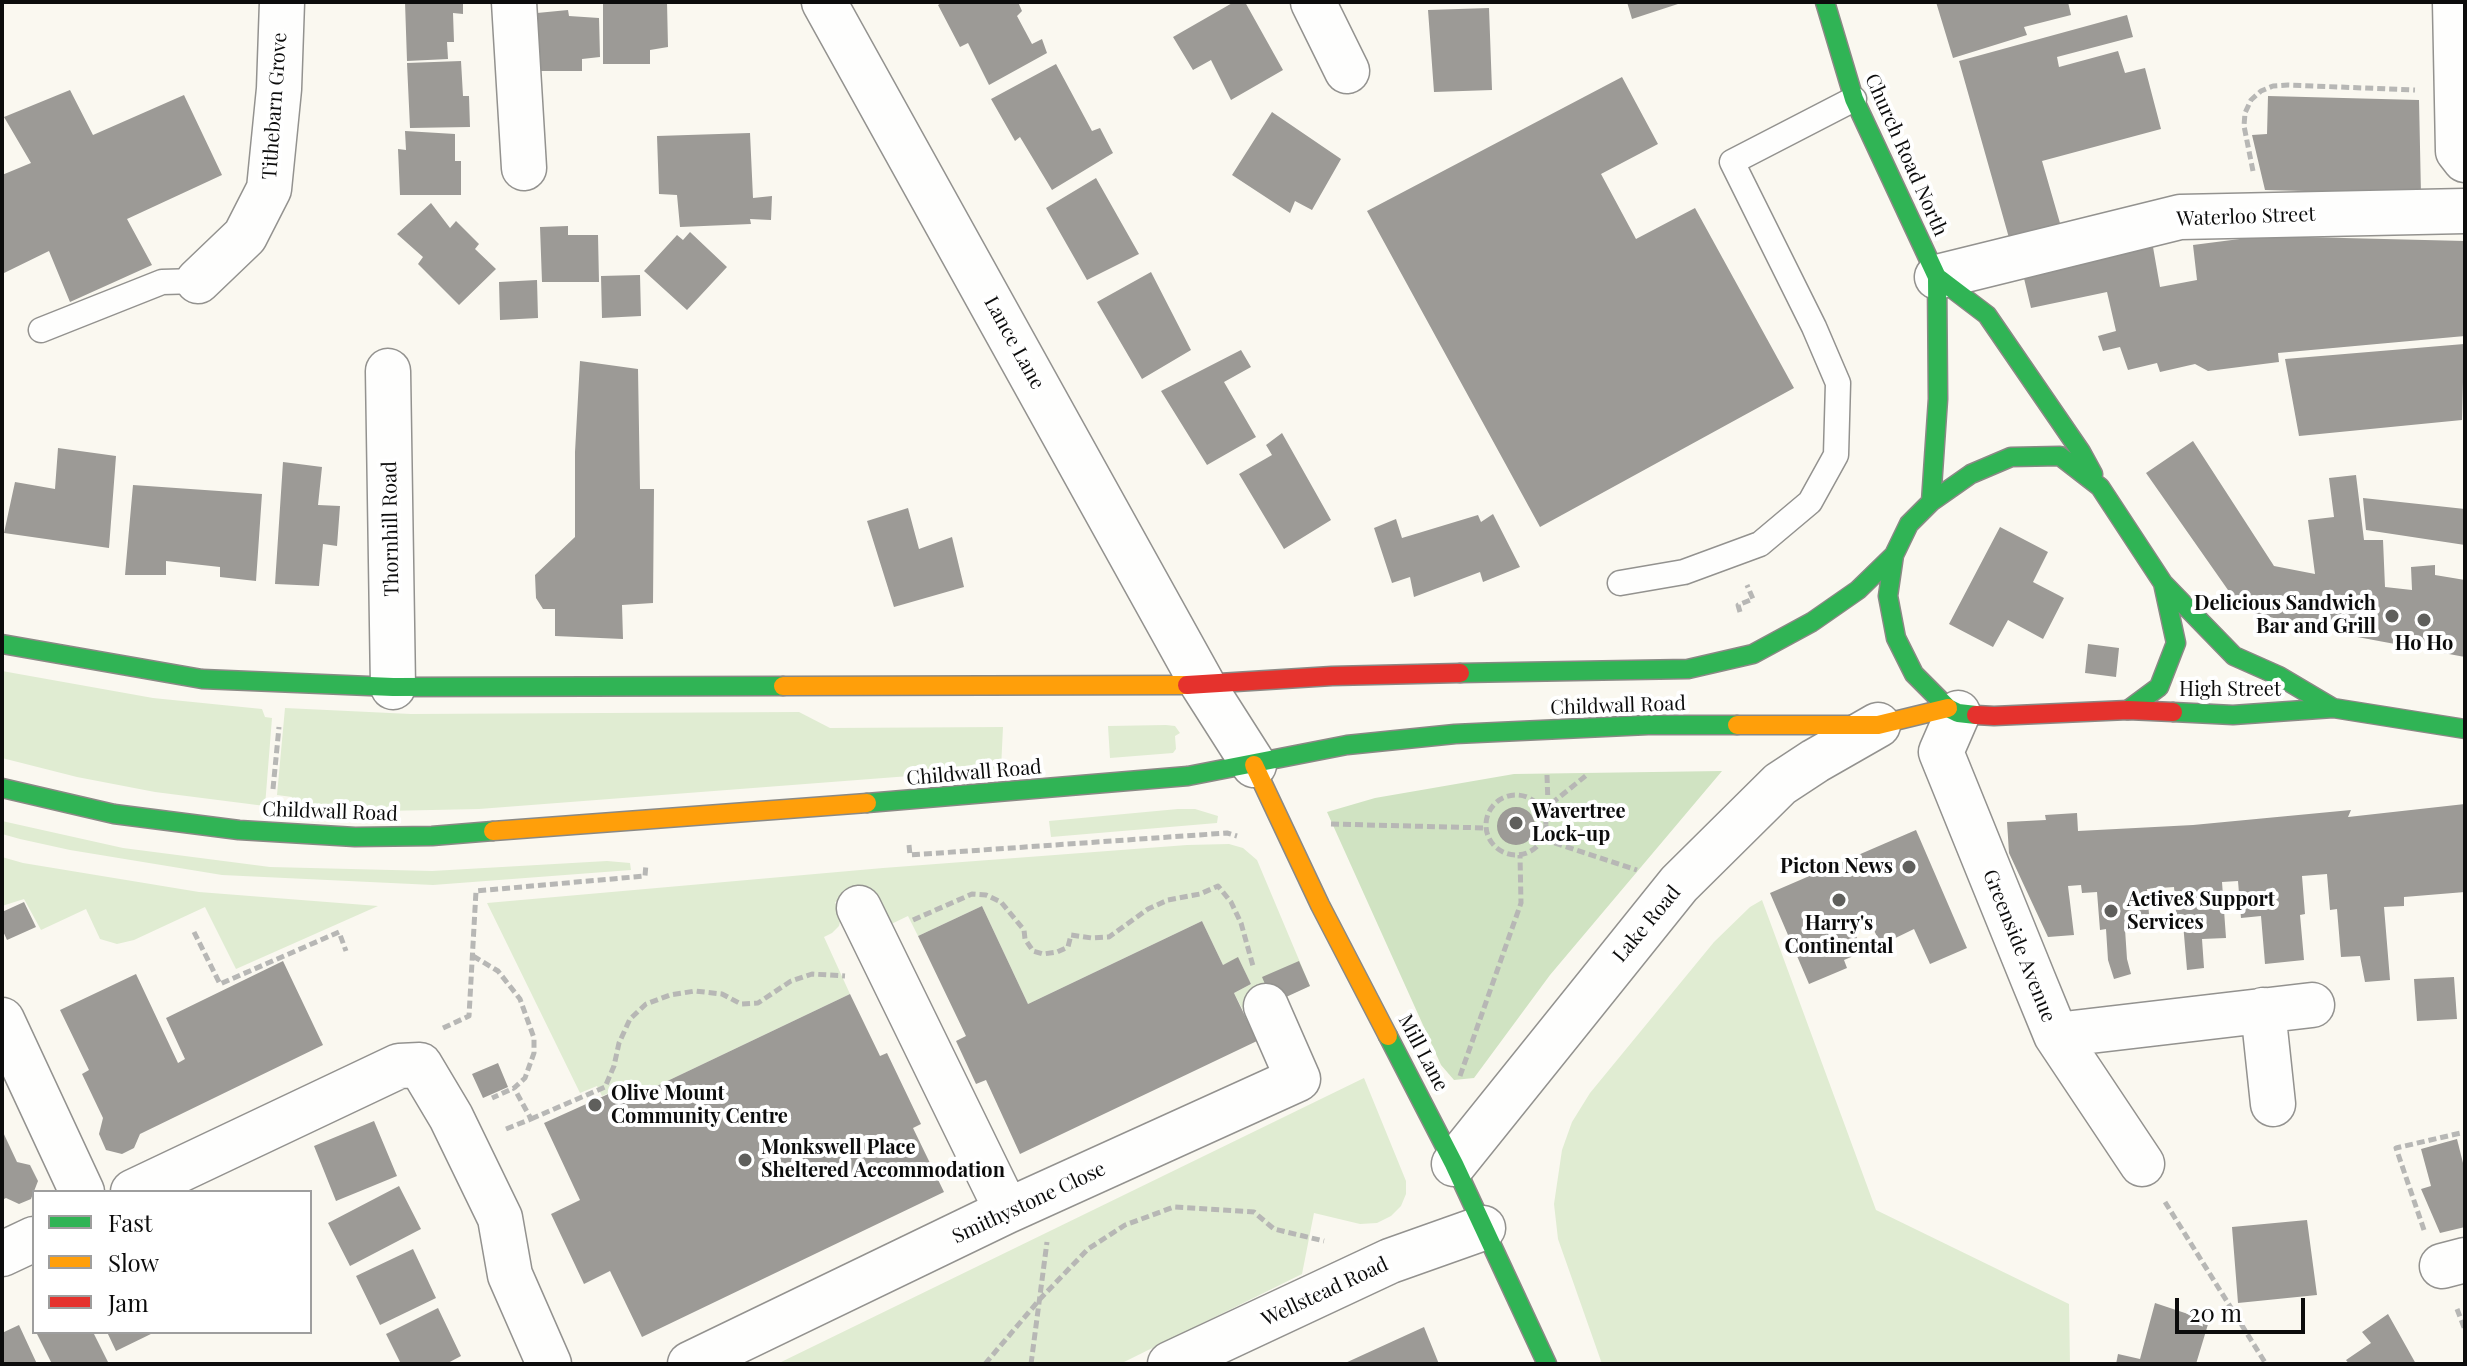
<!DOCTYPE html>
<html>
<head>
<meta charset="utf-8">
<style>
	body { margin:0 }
	#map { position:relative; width:2467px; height:1366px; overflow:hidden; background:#faf8f0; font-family:"Playfair Display",serif }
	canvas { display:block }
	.frame { position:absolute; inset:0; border:4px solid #0c0c0c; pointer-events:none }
	.legend { position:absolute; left:32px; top:1190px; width:280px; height:144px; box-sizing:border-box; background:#fff; border:2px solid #9e9e9e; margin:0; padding:10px 14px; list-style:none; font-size:24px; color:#0c0c0c }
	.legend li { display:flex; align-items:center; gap:16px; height:40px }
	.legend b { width:40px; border:2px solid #9e9e9e }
	.scale { position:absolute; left:2175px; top:1298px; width:130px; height:36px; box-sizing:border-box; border:4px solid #0c0c0c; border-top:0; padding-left:10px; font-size:24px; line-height:28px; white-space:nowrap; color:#0c0c0c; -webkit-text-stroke:6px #fff; paint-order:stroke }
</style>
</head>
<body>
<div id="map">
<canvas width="2467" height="1366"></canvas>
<div class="frame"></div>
<ul class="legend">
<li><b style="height:10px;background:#30b455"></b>Fast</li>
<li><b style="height:10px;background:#ff9f0a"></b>Slow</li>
<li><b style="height:10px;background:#e5322d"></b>Jam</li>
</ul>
<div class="scale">20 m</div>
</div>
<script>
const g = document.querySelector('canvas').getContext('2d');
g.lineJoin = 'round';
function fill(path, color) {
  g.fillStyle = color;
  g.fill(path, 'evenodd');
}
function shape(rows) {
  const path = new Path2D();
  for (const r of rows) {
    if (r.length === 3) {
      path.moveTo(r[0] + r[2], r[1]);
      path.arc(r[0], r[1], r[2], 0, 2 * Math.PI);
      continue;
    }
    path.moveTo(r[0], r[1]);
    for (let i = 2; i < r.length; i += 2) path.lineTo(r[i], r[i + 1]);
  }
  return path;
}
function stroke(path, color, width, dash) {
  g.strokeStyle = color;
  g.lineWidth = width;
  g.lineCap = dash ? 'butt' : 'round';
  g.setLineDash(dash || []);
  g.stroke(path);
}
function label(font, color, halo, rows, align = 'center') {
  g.font = font + ' "Playfair Display",serif';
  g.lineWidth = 8;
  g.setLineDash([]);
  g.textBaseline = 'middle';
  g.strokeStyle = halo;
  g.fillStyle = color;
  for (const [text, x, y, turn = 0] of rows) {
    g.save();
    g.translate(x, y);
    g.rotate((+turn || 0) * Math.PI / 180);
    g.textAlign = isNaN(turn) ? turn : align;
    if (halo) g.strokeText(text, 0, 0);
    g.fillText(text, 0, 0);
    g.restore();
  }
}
fill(shape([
	[2,671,153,698,262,709,265,717,272,718,265,806,155,792,77,777,2,758],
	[285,708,411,714,799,712,830,728,1003,727,1001,769,479,809,384,811,290,806,292,797,277,795],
	[1166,725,1175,726,1180,733,1175,736,1176,749,1173,753,1110,758,1108,726],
	[1178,809,1195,809,1218,816,1217,823,1051,837,1049,821],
	[2,821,123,848,270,867,432,871,607,861,630,863,631,870,433,885,222,875,70,850,20,839,2,834],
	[1229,844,1243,848,1257,860,1310,986,1245,1014,1234,993,1251,984,1238,958,1223,965,1202,921,1028,1004,982,906,918,936,908,916,887,926,868,889,835,902,841,917,839,926,832,933,824,937,850,994,640,1094,634,1082,602,1096,597,1086,580,1093,487,903,883,868,1187,845],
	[2,857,23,863,199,892,378,906,236,969,205,907,134,940,117,944,100,939,86,909,41,930,24,899,2,906],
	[1762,900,1876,1210,2069,1304,2070,1364,1602,1364,1558,1239,1554,1204,1562,1150,1572,1122,1590,1093,1714,942,1750,907],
	[1364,1078,1406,1181,1406,1194,1401,1206,1391,1216,1377,1223,1360,1224,1314,1213,1302,1274,1120,1364,777,1364]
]), '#e0ecd2');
fill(shape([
	[1722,771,1550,975,1474,1078,1454,1080,1441,1065,1327,812,1375,798,1514,774]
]), '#d0e3c2');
fill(shape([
	[405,2,463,2,463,14,453,13,454,42,447,42,448,59,407,61],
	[603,2,667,2,668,47,650,50,650,64,603,64],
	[943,2,1018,2,1022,11,1017,16,1032,44,1042,39,1047,53,989,85,968,43,960,47,938,5],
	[1234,2,1245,2,1283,70,1231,100,1211,60,1193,70,1173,37],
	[1627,2,1681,2,1681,3,1632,19],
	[1936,2,2068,2,2071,15,2024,27,2027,35,1953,58],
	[1489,8,1492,90,1434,92,1428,10],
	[568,10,569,16,599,18,600,57,582,59,582,71,536,71,537,13],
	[2127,15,2133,37,2057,57,2059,67,2118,51,2125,73,2145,68,2161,129,2042,161,2062,230,2011,245,1959,61],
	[461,61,463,96,469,96,470,127,410,128,407,63],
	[1056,64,1092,131,1100,128,1113,153,1052,190,1020,137,1015,141,991,99],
	[1622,77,1658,144,1601,174,1636,239,1695,208,1794,388,1540,527,1367,211],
	[70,90,93,135,184,95,222,175,127,219,152,265,70,302,49,251,2,274,2,175,31,163,4,117],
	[2268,96,2419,100,2421,194,2265,190,2252,135,2267,134],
	[1272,112,1341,159,1312,210,1295,201,1290,213,1232,175],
	[405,131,455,134,455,161,461,161,461,195,400,195,398,149,406,150],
	[750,133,753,198,772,196,771,220,750,219,751,224,680,227,677,195,659,194,657,136],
	[1096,178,1139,254,1087,280,1046,208],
	[431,203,450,228,456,221,479,244,475,249,496,269,459,305,418,264,423,257,397,234],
	[568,226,568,235,598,235,599,282,542,282,540,227],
	[690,232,727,267,687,310,644,271,677,235,683,240],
	[2263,236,2465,241,2465,336,2278,353,2279,362,2208,371,2195,364,2160,372,2157,363,2128,370,2120,347,2103,351,2098,336,2116,331,2107,292,2031,308,2023,274,2153,247,2160,287,2197,280,2193,245],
	[1151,272,1191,350,1142,379,1097,302],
	[640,275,641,316,602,318,601,276],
	[537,280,538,318,500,320,499,282],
	[2464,344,2462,420,2299,436,2285,359],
	[1241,350,1251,367,1224,382,1256,437,1207,465,1161,391],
	[580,361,638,369,640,489,654,489,653,603,622,605,623,639,555,636,555,609,543,609,536,598,535,575,575,537,575,452],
	[1282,433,1331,520,1284,549,1239,474,1272,455,1266,445],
	[2193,441,2274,566,2315,574,2308,520,2334,517,2329,478,2356,475,2364,540,2383,540,2385,587,2412,590,2411,567,2435,565,2435,575,2465,580,2465,657,2325,631,2242,610,2146,473],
	[58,448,116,456,109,548,4,533,15,482,55,489],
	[283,462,322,467,318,505,340,506,337,546,323,544,319,586,275,584],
	[133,485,262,494,256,581,220,577,220,567,166,561,166,575,125,575],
	[2363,498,2465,509,2465,545,2366,530],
	[908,508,919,549,952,537,964,587,894,607,867,521],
	[1493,514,1520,567,1483,582,1480,572,1414,597,1410,577,1392,583,1374,528,1396,519,1402,538,1478,515,1481,522],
	[2000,527,2048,552,2033,582,2064,598,2043,639,2008,620,1993,647,1949,624],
	[2088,644,2119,648,2116,677,2085,673],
	[2465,804,2465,892,2404,897,2404,906,2384,907,2390,980,2365,982,2360,956,2341,957,2337,909,2330,910,2327,874,2302,876,2305,914,2300,915,2304,960,2265,964,2261,916,2241,918,2238,881,2222,882,2226,938,2202,939,2204,968,2187,970,2183,923,2177,924,2174,887,2160,888,2147,889,2150,927,2125,929,2127,959,2131,974,2114,979,2108,960,2106,929,2100,930,2097,892,2082,893,2081,885,2068,886,2074,935,2048,937,2009,853,2007,822,2046,820,2045,815,2077,813,2078,831,2193,825,2351,810,2348,817],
	[1516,826,19],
	[1916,830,1967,948,1930,964,1914,929,1881,945,1871,924,1854,931,1863,952,1844,960,1847,968,1809,984,1770,893],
	[24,902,36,927,7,940,2,929,2,912],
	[982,906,1028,1004,1202,921,1223,965,1238,957,1251,984,1234,993,1257,1041,1020,1154,986,1080,976,1084,956,1041,966,1036,918,936],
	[283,961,323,1045,140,1134,134,1148,122,1154,106,1150,99,1134,103,1118,82,1074,89,1070,60,1010,136,974,178,1063,185,1059,166,1018],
	[1299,961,1310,986,1273,1003,1262,977],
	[2454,977,2457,1019,2417,1021,2414,979],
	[850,994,880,1056,887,1053,921,1124,913,1128,944,1192,642,1337,610,1271,584,1284,551,1214,580,1200,544,1123,635,1082,640,1094],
	[498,1063,508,1087,483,1098,472,1074],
	[374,1121,397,1176,336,1201,314,1146],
	[2,1130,17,1162,30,1165,38,1181,31,1199,19,1204,6,1198,2,1200],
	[2457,1139,2465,1171,2465,1227,2440,1233,2421,1189,2431,1186,2421,1149],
	[399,1186,421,1229,350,1266,328,1223],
	[2307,1220,2317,1295,2238,1303,2232,1227],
	[413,1249,436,1298,380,1325,356,1276],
	[2155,1303,2209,1321,2196,1364,2116,1364,2118,1354,2140,1359],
	[438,1308,461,1356,446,1364,401,1364,386,1334],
	[2388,1314,2416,1364,2349,1364,2346,1360,2371,1343,2362,1332],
	[19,1325,37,1364,2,1364,2,1333],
	[1424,1327,1439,1364,1343,1364],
	[36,1332,93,1332,109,1364,52,1364],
	[107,1332,155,1332,116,1351]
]), '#9c9a96');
const lane = shape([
	[41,330,162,282,198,281],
	[1620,583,1684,572,1760,544,1810,502,1836,455,1838,383,1814,327,1732,162,1854,99]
]);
const street = shape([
	[514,2,524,168],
	[824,2,1203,685,1254,765],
	[1313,2,1347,71],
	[2455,2,2458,151,2465,160],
	[1937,277,2180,217,2465,211],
	[198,281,245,236,269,189,279,89,282,2],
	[388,371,393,687],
	[1958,713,1941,752,2033,979,2056,1035,2142,1164],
	[859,908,1007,1211],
	[2263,1010,2273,1104],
	[2,1020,82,1192],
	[2056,1035,2312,1005],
	[1454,1164,1679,884,1780,784,1815,761,1878,725],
	[133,1192,399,1066,420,1065,451,1117,500,1218,510,1275,549,1364],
	[2,1254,34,1239],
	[2442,1266,2465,1260],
	[690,1364,1007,1211,1298,1079,1266,1006],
	[1170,1364,1390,1261,1483,1228]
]);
const fast = shape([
	[1825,2,1854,99,1937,277,1938,399,1931,502],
	[1937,277,1987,315,2081,452,2093,474],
	[2163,583,2234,656,2279,676,2333,708],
	[2,644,202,679,393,687,783,686],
	[1460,673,1688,669,1753,654,1812,622,1858,590,1894,555],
	[2173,712,2233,715,2333,708,2465,729],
	[1976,715,1958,713,1948,708,1914,674,1896,638,1888,596,1894,555,1909,524,1931,502,1971,474,2011,457,2060,456,2100,487,2163,583,2176,643,2159,687,2128,710],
	[2,788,114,814,239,830,355,837,432,836,493,831],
	[867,803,1188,776,1347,745,1455,734,1648,725,1737,725],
	[1388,1036,1454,1164,1547,1364]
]);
const slow = shape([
	[783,686,1187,685],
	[1737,725,1878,725,1948,708],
	[1254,765,1320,905,1388,1036],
	[493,831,867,803]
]);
const jam = shape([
	[1187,685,1332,676,1460,673],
	[1976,715,1994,716,2128,710,2173,712]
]);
stroke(lane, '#93928f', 27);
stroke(street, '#93928f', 47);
stroke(fast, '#8a8985', 21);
stroke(slow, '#8a8985', 21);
stroke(jam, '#8a8985', 21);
stroke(shape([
	[2253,171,2244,126,2245,113,2251,100,2261,91,2273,86,2288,85,2415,90],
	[1740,612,1738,605,1753,599,1747,585],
	[1547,775,1548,804],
	[273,789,279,727],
	[1516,825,30],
	[1542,811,1588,774],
	[1331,824,1486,828],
	[1543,839,1637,870],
	[909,845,910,855,1227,833,1237,836],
	[913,920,972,894,986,895,1001,902,1024,930,1025,939,1033,951,1043,954,1057,952,1068,947,1071,935,1092,938,1109,937,1148,909,1168,900,1200,894,1218,886,1231,902,1241,923,1253,966],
	[194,932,220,984,339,932,346,951],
	[473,956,498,971,520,999,534,1038,534,1053,525,1078,514,1088,492,1098],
	[443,1028,469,1016,476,891,645,876,646,864],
	[1460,1076,1521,903,1520,855],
	[531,1119,605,1087,614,1066,619,1043,630,1019,646,1004,670,995,695,991,722,994,741,1004,758,1003,791,981,812,974,845,976],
	[506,1129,531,1119,514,1088],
	[2165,1202,2266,1364],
	[2424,1230,2396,1148,2465,1132],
	[2457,1309,2465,1330],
	[985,1364,1040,1299,1088,1249,1125,1225,1174,1207,1254,1212,1274,1229,1324,1241],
	[1031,1364,1047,1242]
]), '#b7b7b5', 5, [8, 4]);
stroke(lane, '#fefefd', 24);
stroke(street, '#fefefd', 44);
stroke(fast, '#30b455', 18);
stroke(slow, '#ff9f0a', 18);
stroke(jam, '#e5322d', 18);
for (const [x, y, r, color] of [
	[2392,616,8,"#5f5f5c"],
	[2424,620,8,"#5f5f5c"],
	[1516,823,8,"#5f5f5c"],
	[1909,867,8,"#5f5f5c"],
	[1839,900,8,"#5f5f5c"],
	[2111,911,8,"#5f5f5c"],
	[595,1105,8,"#5f5f5c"],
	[745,1160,8,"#5f5f5c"]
]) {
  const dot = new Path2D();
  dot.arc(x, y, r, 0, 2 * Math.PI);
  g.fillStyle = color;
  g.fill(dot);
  stroke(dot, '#fff', 3);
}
label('20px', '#0c0c0c', '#fff', [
	["Tithebarn Grove",275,106,-86],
	["Church Road North",1906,155,66],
	["Waterloo Street",2246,217,-2],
	["Lance Lane",1014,343,61],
	["Thornhill Road",391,529,-91],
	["High Street",2230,690],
	["Childwall Road",1618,706,-2],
	["Childwall Road",974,773,-5],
	["Childwall Road",330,812,2],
	["Lake Road",1647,924,-50],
	["Greenside Avenue",2019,946,68],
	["Mill Lane",1423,1053,62],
	["Smithystone Close",1029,1203,-25],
	["Wellstead Road",1325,1292,-25]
]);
label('bold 20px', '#0c0c0c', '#fff', [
	["Delicious Sandwich",2376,604,"right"],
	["Bar and Grill",2376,627,"right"],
	["Ho Ho",2424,644,"center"],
	["Wavertree",1532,812],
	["Lock-up",1532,835],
	["Picton News",1893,867,"right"],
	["Active8 Support",2127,900],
	["Services",2127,923],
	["Harry's",1839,924,"center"],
	["Continental",1839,947,"center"],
	["Olive Mount",611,1094],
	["Community Centre",611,1117],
	["Monkswell Place",761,1148],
	["Sheltered Accommodation",761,1171]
], 'left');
</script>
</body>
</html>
